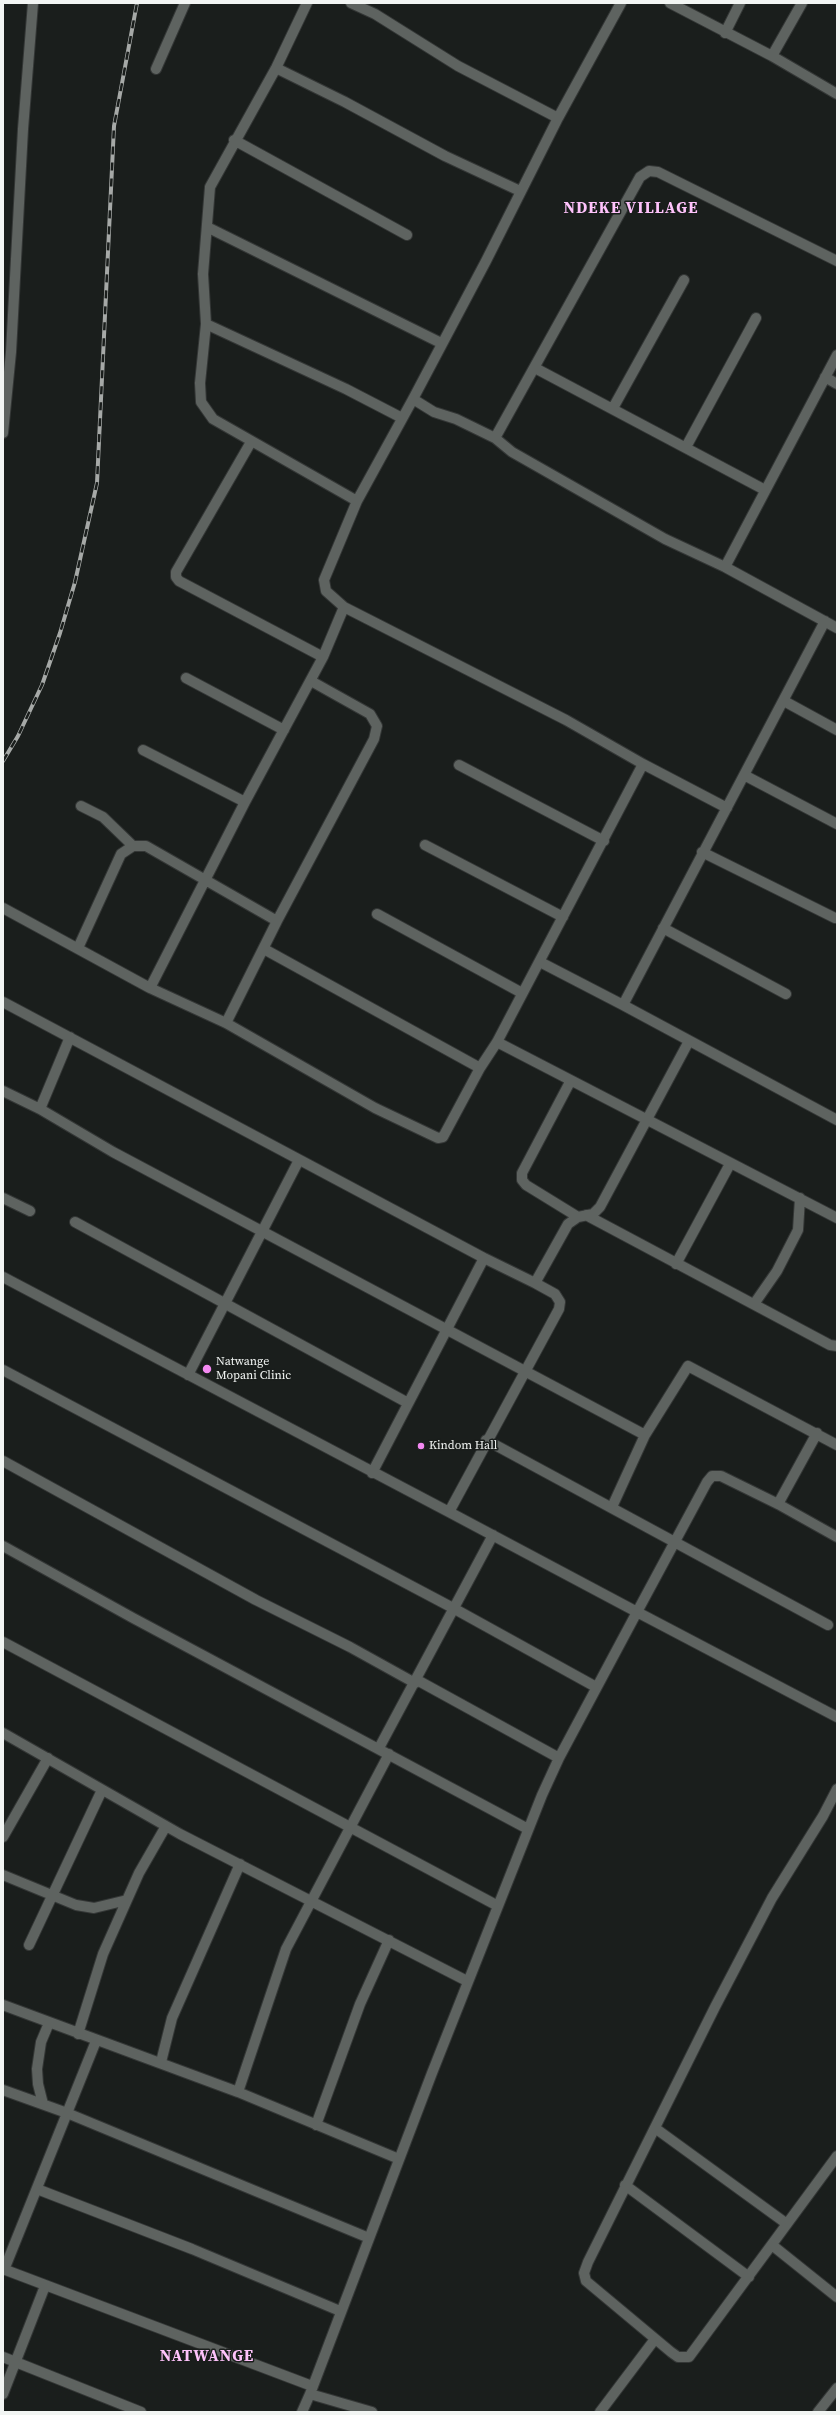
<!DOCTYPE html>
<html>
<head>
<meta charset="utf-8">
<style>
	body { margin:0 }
	#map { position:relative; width:840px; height:2415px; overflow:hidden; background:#1a1e1c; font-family:"Source Serif 4",serif }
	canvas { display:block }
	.frame { position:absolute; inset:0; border:4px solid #f2f5f3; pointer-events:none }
</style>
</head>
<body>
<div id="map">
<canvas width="840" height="2415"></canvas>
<div class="frame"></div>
</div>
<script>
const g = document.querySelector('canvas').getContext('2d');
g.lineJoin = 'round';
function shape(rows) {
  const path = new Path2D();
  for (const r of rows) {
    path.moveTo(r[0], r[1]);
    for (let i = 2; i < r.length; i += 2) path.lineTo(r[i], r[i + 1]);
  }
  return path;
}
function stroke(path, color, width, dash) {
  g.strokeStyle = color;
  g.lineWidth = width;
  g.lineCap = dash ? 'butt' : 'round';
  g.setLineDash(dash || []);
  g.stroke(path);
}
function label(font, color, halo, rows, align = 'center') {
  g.font = font + ' "Source Serif 4",serif';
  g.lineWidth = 3;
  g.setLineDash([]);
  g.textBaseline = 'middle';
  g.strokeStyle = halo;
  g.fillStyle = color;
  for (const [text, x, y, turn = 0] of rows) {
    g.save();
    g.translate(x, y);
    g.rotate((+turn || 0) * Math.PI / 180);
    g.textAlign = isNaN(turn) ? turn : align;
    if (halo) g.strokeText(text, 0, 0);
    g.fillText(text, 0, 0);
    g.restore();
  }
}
const minor = shape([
	[307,3,276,68,210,187,203,274,206,324,200,383,201,402,213,419,357,501],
	[351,3,375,14,458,66,558,118],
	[621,3,558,118,486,261,413,399,357,501,324,580,326,591,344,607,566,720,643,764,727,808],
	[670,3,772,56,837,94],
	[725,33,740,3],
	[772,56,802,3],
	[276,68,345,102,445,156,520,191],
	[156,69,185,3],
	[234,140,407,235],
	[207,227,441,343],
	[206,324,346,389,402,418],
	[535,368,765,490],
	[825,377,837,384],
	[413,399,434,412,456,419,495,438,512,452,665,539,725,567,837,628],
	[613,408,684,280],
	[3,433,11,352,23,129,33,3],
	[495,438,640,177,649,171,658,172,837,261],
	[251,442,176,572,176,577,179,581,323,657],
	[686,447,756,318],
	[725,567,837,355],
	[825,621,623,1005,837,1120],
	[186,678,284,730],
	[784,701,837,730],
	[143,750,245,802],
	[459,765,604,841],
	[744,775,837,824],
	[81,806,103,817,133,846],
	[425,845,563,917],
	[702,852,835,918],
	[3,908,150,988,226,1023,375,1108,438,1138,443,1137,480,1068,497,1042,643,764],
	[377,914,522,993],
	[663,928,786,994],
	[78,948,121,854,133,846,146,846,277,921],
	[264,949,480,1068],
	[540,962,623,1005],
	[150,988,245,802,323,657,344,607],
	[3,1002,484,1258,535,1283,555,1294,560,1302,559,1309,449,1512,637,1612,559,1758,542,1795,432,2073,310,2394,372,2412],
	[226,1023,277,921,374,739,377,726,370,714,311,681],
	[497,1042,837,1218],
	[570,1082,522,1173,522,1180,526,1185,578,1217],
	[3,1091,40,1109,113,1152,645,1435],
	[40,1109,70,1037],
	[3,1198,30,1211],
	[586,1215,830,1345,837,1346],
	[75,1222,408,1403],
	[676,1264,730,1164],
	[3,1277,449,1512],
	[535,1283,568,1224,578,1217,593,1214,600,1207,689,1041],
	[754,1304,777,1271,798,1230,800,1198],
	[3,1370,453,1608,596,1687],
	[188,1375,299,1160],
	[486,1440,828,1625],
	[3,1461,256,1600,350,1647,415,1683],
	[372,1473,484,1258],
	[778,1504,817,1433],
	[612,1507,645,1435,688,1366,837,1445],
	[837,1537,778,1504,721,1476,712,1476,707,1482,637,1612,837,1717],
	[3,1546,133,1618,528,1829],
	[3,1642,498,1906],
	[417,1680,559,1758],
	[3,1733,180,1834,467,1981],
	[379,1748,493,1535],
	[837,1789,823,1816,772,1898,715,2007,588,2262,584,2273,586,2281,671,2352,678,2357,689,2357,837,2156],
	[3,1837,48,1758],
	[3,1875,76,1905,94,1908,127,1900],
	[29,1945,102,1790],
	[3,2005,238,2092,399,2159],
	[78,2034,103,1954,139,1873,166,1826],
	[161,2062,172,2018,240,1864],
	[3,2090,67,2113,369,2238],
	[238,2092,286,1949,389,1754],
	[43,2104,38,2084,37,2069,41,2042,49,2023],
	[316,2125,360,2004,389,1940],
	[655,2128,787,2224],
	[625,2185,749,2277],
	[37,2189,192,2249,340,2311],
	[772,2245,837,2297],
	[3,2269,312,2386],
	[4,2270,96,2041],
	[3,2357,141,2412],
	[3,2394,45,2286],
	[302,2412,310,2394],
	[600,2412,655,2339],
	[818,2412,837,2388]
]);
stroke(minor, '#343736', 12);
stroke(minor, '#5e6360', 10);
const rail = shape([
	[3,761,18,736,42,685,60,633,75,582,97,483,114,126,137,3]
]);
stroke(rail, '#a6a9a7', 4);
stroke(rail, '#1a1e1c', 2.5, [8]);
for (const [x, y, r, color] of [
	[207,1369,5,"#f389f1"],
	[421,1446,4,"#f389f1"]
]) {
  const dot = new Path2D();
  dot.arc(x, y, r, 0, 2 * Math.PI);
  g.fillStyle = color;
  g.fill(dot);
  stroke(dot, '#1a1e1c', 1.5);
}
label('12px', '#f2f5f3', '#1a1e1c', [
	["Natwange",216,1362],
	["Mopani Clinic",216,1376],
	["Kindom Hall",429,1446]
], 'left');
g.letterSpacing = '1px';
label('bold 16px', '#ffc3fc', '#1a1e1c', [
	["NDEKE VILLAGE",631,209],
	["NATWANGE",207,2357]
]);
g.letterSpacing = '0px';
</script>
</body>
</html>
